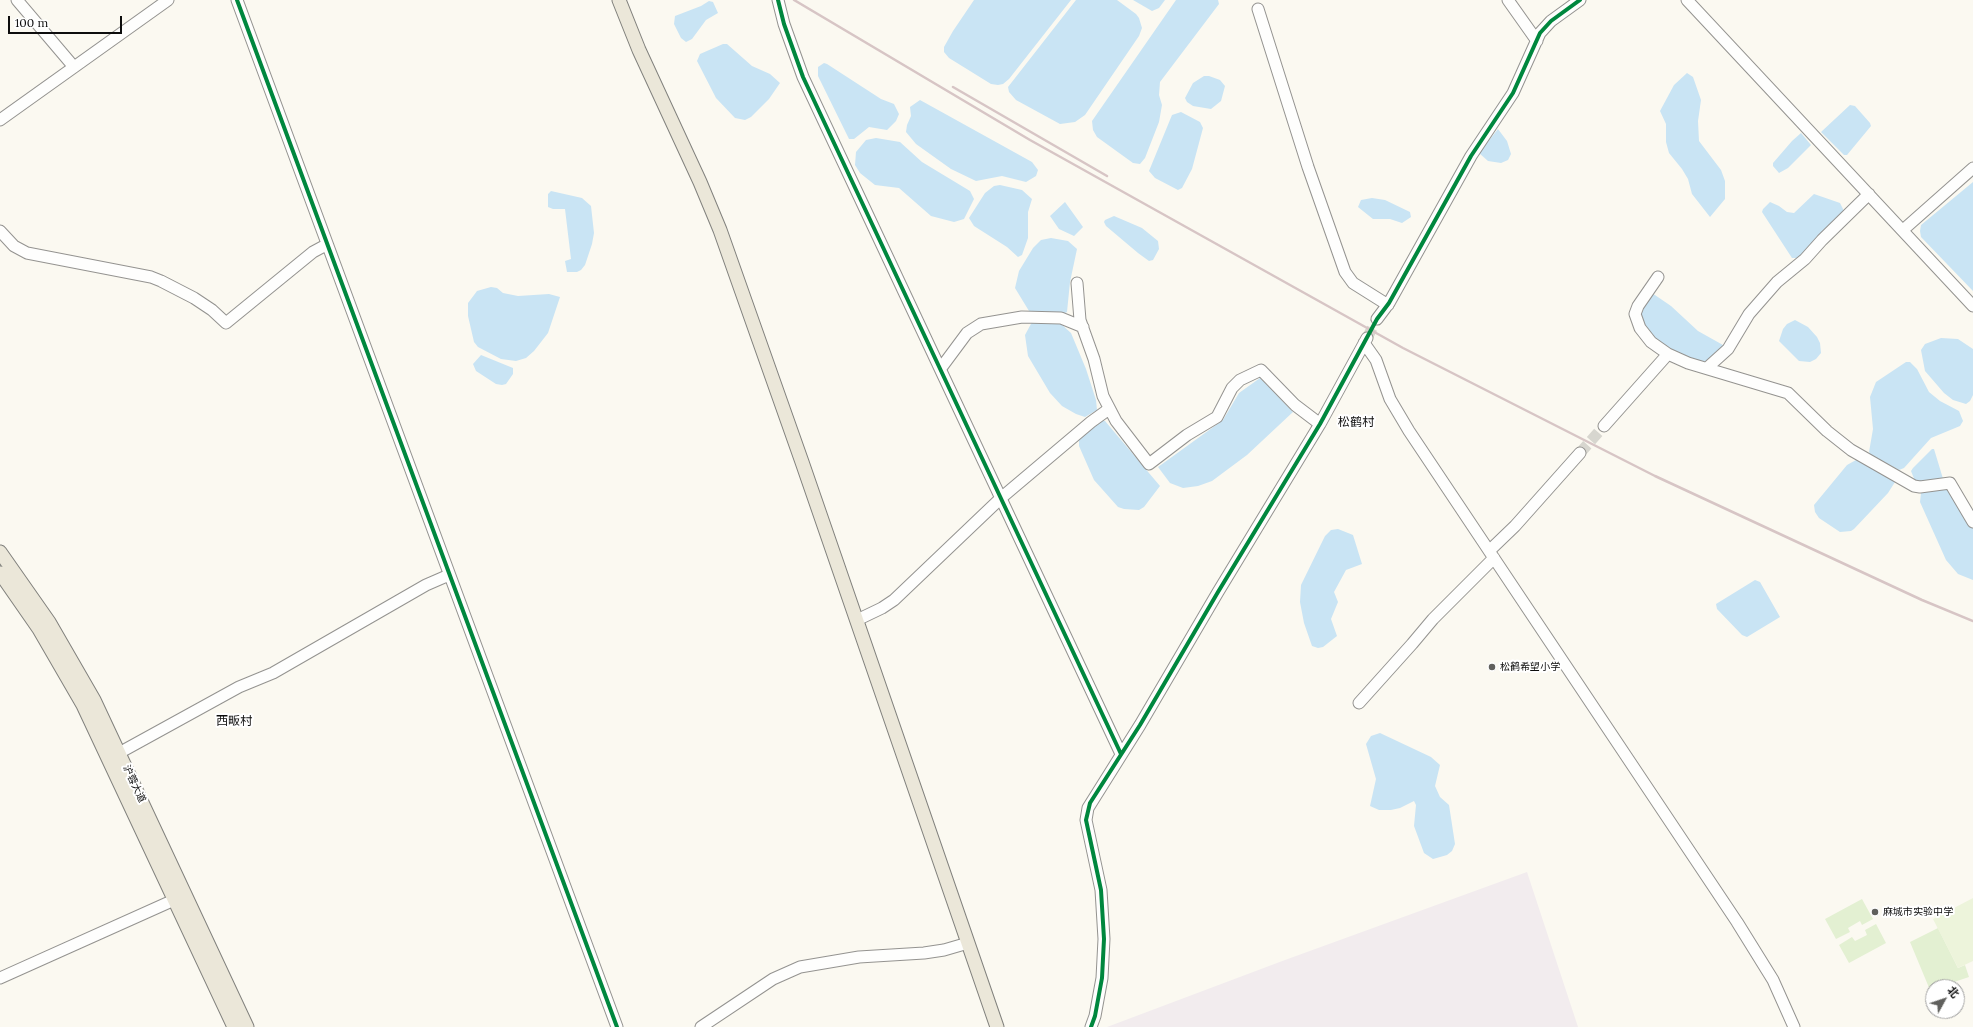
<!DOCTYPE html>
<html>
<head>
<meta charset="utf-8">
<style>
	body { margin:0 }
	#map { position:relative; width:1973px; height:1027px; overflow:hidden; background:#fbf9f1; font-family:Lora,"Noto Sans SC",serif }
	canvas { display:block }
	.north { position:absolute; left:1925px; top:979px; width:40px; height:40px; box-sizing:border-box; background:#fff; border:1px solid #9e9e9e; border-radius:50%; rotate:50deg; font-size:11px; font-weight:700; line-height:16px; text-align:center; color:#0d0d0d }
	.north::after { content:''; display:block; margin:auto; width:14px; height:18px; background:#60605d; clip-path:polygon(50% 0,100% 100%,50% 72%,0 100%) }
	.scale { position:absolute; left:8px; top:16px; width:114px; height:18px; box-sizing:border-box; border:2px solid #0d0d0d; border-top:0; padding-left:5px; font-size:12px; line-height:14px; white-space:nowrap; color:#0d0d0d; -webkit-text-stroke:3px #fff; paint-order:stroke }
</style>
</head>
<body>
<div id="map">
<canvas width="1973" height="1027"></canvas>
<div class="north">北</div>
<div class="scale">100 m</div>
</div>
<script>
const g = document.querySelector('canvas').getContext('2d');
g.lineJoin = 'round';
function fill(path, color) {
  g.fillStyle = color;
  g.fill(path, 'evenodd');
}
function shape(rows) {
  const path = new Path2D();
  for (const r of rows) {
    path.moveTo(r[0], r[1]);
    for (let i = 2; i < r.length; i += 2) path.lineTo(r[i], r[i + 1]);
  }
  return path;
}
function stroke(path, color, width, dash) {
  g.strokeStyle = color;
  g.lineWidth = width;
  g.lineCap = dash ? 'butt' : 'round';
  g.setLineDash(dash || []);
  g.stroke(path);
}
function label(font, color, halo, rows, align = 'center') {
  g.font = font + ' Lora,"Noto Sans SC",serif';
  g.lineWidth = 4;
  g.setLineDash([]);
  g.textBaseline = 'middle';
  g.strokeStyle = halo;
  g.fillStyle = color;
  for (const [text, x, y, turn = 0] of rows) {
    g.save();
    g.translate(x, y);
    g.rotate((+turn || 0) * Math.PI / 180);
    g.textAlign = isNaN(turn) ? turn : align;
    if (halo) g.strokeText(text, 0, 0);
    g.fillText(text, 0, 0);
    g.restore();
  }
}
fill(shape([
	[1527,872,1578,1027,1107,1027,1285,960]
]), '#f2ecee');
fill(shape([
	[1862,899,1873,919,1862,925,1860,921,1848,928,1850,932,1836,939,1825,919],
	[1876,924,1886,943,1849,963,1839,945,1852,937,1855,941,1867,935,1865,930],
	[1938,928,1958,968,1965,965,1969,977,1939,987,1933,987,1933,989,1930,990,1910,942]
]), '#e3f0d2');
fill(shape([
	[1973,898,1973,961,1958,968,1933,919]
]), '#edf4db');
fill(shape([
	[974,0,1071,0,1009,79,1003,84,998,85,991,84,949,58,944,52,944,47,953,31],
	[1076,0,1117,0,1136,14,1139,18,1142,28,1139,36,1085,115,1075,122,1060,124,1016,100,1009,92,1008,87],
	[1133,0,1165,0,1159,8,1152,11],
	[1176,0,1218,0,1219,4,1160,82,1159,95,1162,105,1159,122,1145,158,1140,164,1133,163,1097,137,1093,130,1092,121],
	[709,1,713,2,718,13,706,20,692,39,686,42,681,38,674,24,675,16,701,6],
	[723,44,727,44,752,66,770,74,780,83,769,99,751,117,745,120,735,118,716,98,697,61,700,54],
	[824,63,827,64,881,99,894,104,899,114,896,121,887,130,869,127,854,139,849,139,818,76,818,67],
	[1687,73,1693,77,1701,100,1698,121,1699,141,1721,170,1725,181,1725,199,1710,217,1692,194,1688,179,1682,169,1669,153,1666,142,1666,124,1660,111,1674,85],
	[1204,76,1209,76,1220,80,1225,86,1221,101,1211,109,1193,106,1187,102,1185,98,1193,83],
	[920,100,1032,162,1038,170,1036,176,1026,182,1002,176,976,181,951,169,916,144,906,132,907,125,911,116,910,107],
	[1850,105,1855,106,1870,123,1871,126,1847,155,1844,155,1821,132],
	[1181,112,1200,122,1203,128,1192,169,1182,188,1178,190,1155,178,1149,171,1172,115],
	[1498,129,1507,141,1511,154,1508,160,1501,163,1488,161,1479,153],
	[1801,133,1811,145,1788,168,1779,173,1773,166,1773,163,1792,141],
	[876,138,900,142,922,162,970,191,974,199,964,219,954,222,931,216,899,188,875,185,860,173,855,165,856,152,866,140],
	[1973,182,1973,291,1921,237,1920,231,1921,225],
	[1000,185,1022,190,1032,199,1028,212,1028,238,1022,255,1018,257,1007,247,974,226,969,218,985,193,994,186],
	[551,191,582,198,591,206,594,233,592,244,585,265,581,270,577,272,567,272,565,261,571,259,565,209,553,209,548,207,548,194],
	[1814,194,1840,203,1844,211,1798,258,1792,258,1762,212,1763,209,1770,202,1779,206,1787,212,1794,213],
	[1372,198,1385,200,1410,212,1411,217,1402,223,1390,219,1373,219,1358,207,1361,200],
	[1065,202,1083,227,1074,236,1059,229,1050,216],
	[1114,216,1142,228,1158,241,1159,249,1153,260,1149,261,1138,253,1106,226,1104,222,1105,220],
	[1051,238,1068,241,1077,249,1070,282,1067,312,1063,314,1029,311,1015,288,1019,271,1033,248,1041,240],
	[491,287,497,288,503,293,518,296,549,294,560,297,548,333,534,351,526,358,516,361,501,359,478,347,474,342,468,316,468,303,477,291],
	[1652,293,1671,306,1698,331,1723,345,1726,348,1702,363,1681,357,1648,335,1640,316,1642,309],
	[1795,320,1808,327,1817,337,1820,343,1821,353,1816,359,1810,362,1799,361,1779,341,1783,329,1787,324],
	[1032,322,1060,323,1071,333,1086,369,1096,400,1097,410,1085,417,1076,414,1062,406,1050,393,1028,356,1025,335],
	[1941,338,1958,339,1973,349,1973,395,1970,401,1966,404,1953,400,1944,393,1925,371,1921,350,1925,344],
	[481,355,513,368,513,374,506,384,502,385,496,384,476,371,473,364],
	[1906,362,1910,362,1917,369,1929,392,1940,401,1959,411,1963,421,1960,426,1931,438,1904,468,1899,470,1871,455,1869,452,1873,429,1870,397,1876,382],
	[1260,378,1293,412,1247,455,1212,481,1198,486,1183,488,1170,483,1158,467,1223,420,1239,393],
	[1101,421,1105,421,1160,486,1144,507,1139,510,1124,509,1118,507,1094,480,1079,446,1079,439],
	[1932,449,1934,449,1944,482,1924,485,1915,481,1911,471,1913,468],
	[1856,460,1860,460,1894,479,1895,482,1888,493,1854,529,1851,531,1840,532,1819,518,1815,512,1814,505,1847,465],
	[1945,487,1948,489,1973,527,1973,580,1958,574,1946,560,1920,502,1921,493],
	[1338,529,1353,535,1362,564,1346,570,1334,592,1338,602,1331,619,1337,636,1323,647,1318,648,1312,646,1304,623,1300,602,1301,585,1325,536,1331,530],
	[1755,580,1760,582,1780,617,1747,637,1742,635,1717,609,1716,604],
	[1380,733,1431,757,1440,765,1435,786,1440,797,1449,805,1455,844,1452,851,1447,855,1433,859,1424,853,1414,826,1416,805,1414,801,1400,808,1391,810,1379,810,1370,806,1376,779,1366,744,1371,736]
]), '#c9e4f4');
stroke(shape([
	[1367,338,1377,319],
	[1580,453,1604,426]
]), '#d7d6cf', 11, [11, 5.5]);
const minor = shape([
	[17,0,74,67],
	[237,0,617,1027],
	[778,0,784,24,803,77,1121,754],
	[1508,0,1537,41],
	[1687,0,1973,306],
	[1258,9,1308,167,1345,272,1353,283,1388,305],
	[0,120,168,0],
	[1903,230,1973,168],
	[0,231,14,246,27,253,151,277,161,281,194,298,212,310,226,323,313,252,326,245],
	[1658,277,1638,306,1635,314,1640,328,1651,342,1668,354,1688,363,1788,393,1827,431,1851,450,1914,486,1920,487,1950,483,1973,522],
	[1077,283,1080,320,1094,359,1103,396,1116,421,1149,464,1187,435,1217,417,1232,388,1240,380,1261,370,1295,405,1320,424],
	[1377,319,1389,303,1471,156,1513,93,1540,33,1551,21,1580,0],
	[1364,343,1376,360,1390,399,1409,431,1737,922,1773,980,1794,1027],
	[941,368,967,333,981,324,1022,317,1061,318,1083,327],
	[1707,368,1728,349,1749,314,1777,282,1805,259,1822,240,1869,194],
	[1604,426,1668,354],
	[1489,551,1515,526,1580,453],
	[857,620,882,608,894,600,1001,498,1091,422,1109,409],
	[1359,703,1412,644,1433,619,1494,558],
	[119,753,239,687,273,673,426,585,449,575],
	[0,978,174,900],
	[701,1027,773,979,800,967,859,957,924,953,944,950,968,943],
	[1091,1027,1095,1016,1102,978,1104,939,1101,890,1086,820,1088,808,1140,725,1218,592,1320,424,1367,338]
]);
const major = shape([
	[619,0,639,50,700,182,720,230,802,462,997,1027],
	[0,552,49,622,94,700,247,1027],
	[0,573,39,629,83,705,234,1027]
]);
stroke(minor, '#949390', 13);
stroke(major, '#81817d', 15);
stroke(minor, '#fefefd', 11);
stroke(major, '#ebe7d9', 13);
stroke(shape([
	[794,0,1030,140,1403,348,1655,476,1922,600,1973,621],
	[953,87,1107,176]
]), '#d7c5c5', 2.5);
stroke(shape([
	[237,0,617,1027],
	[778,0,784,24,803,77,1121,754],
	[1091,1027,1095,1016,1102,978,1104,939,1101,890,1086,820,1090,803,1140,725,1218,592,1320,424,1377,319,1389,303,1471,156,1513,93,1540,33,1551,21,1580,0]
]), '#00873e', 4);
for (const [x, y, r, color] of [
	[1492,667,4,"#60605d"],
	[1875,912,4,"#60605d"]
]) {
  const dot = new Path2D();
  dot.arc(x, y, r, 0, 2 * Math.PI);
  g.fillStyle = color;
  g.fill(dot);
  stroke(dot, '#fff', 1.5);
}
label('10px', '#0d0d0d', '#fff', [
	["松鹤希望小学",1500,667],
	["麻城市实验中学",1883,912]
], 'left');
label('10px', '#0d0d0d', '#fff', [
	["沪蓉大道",134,784,65]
]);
label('12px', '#0d0d0d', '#fff', [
	["松鹤村",1356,423],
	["西畈村",234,722]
]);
</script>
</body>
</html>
